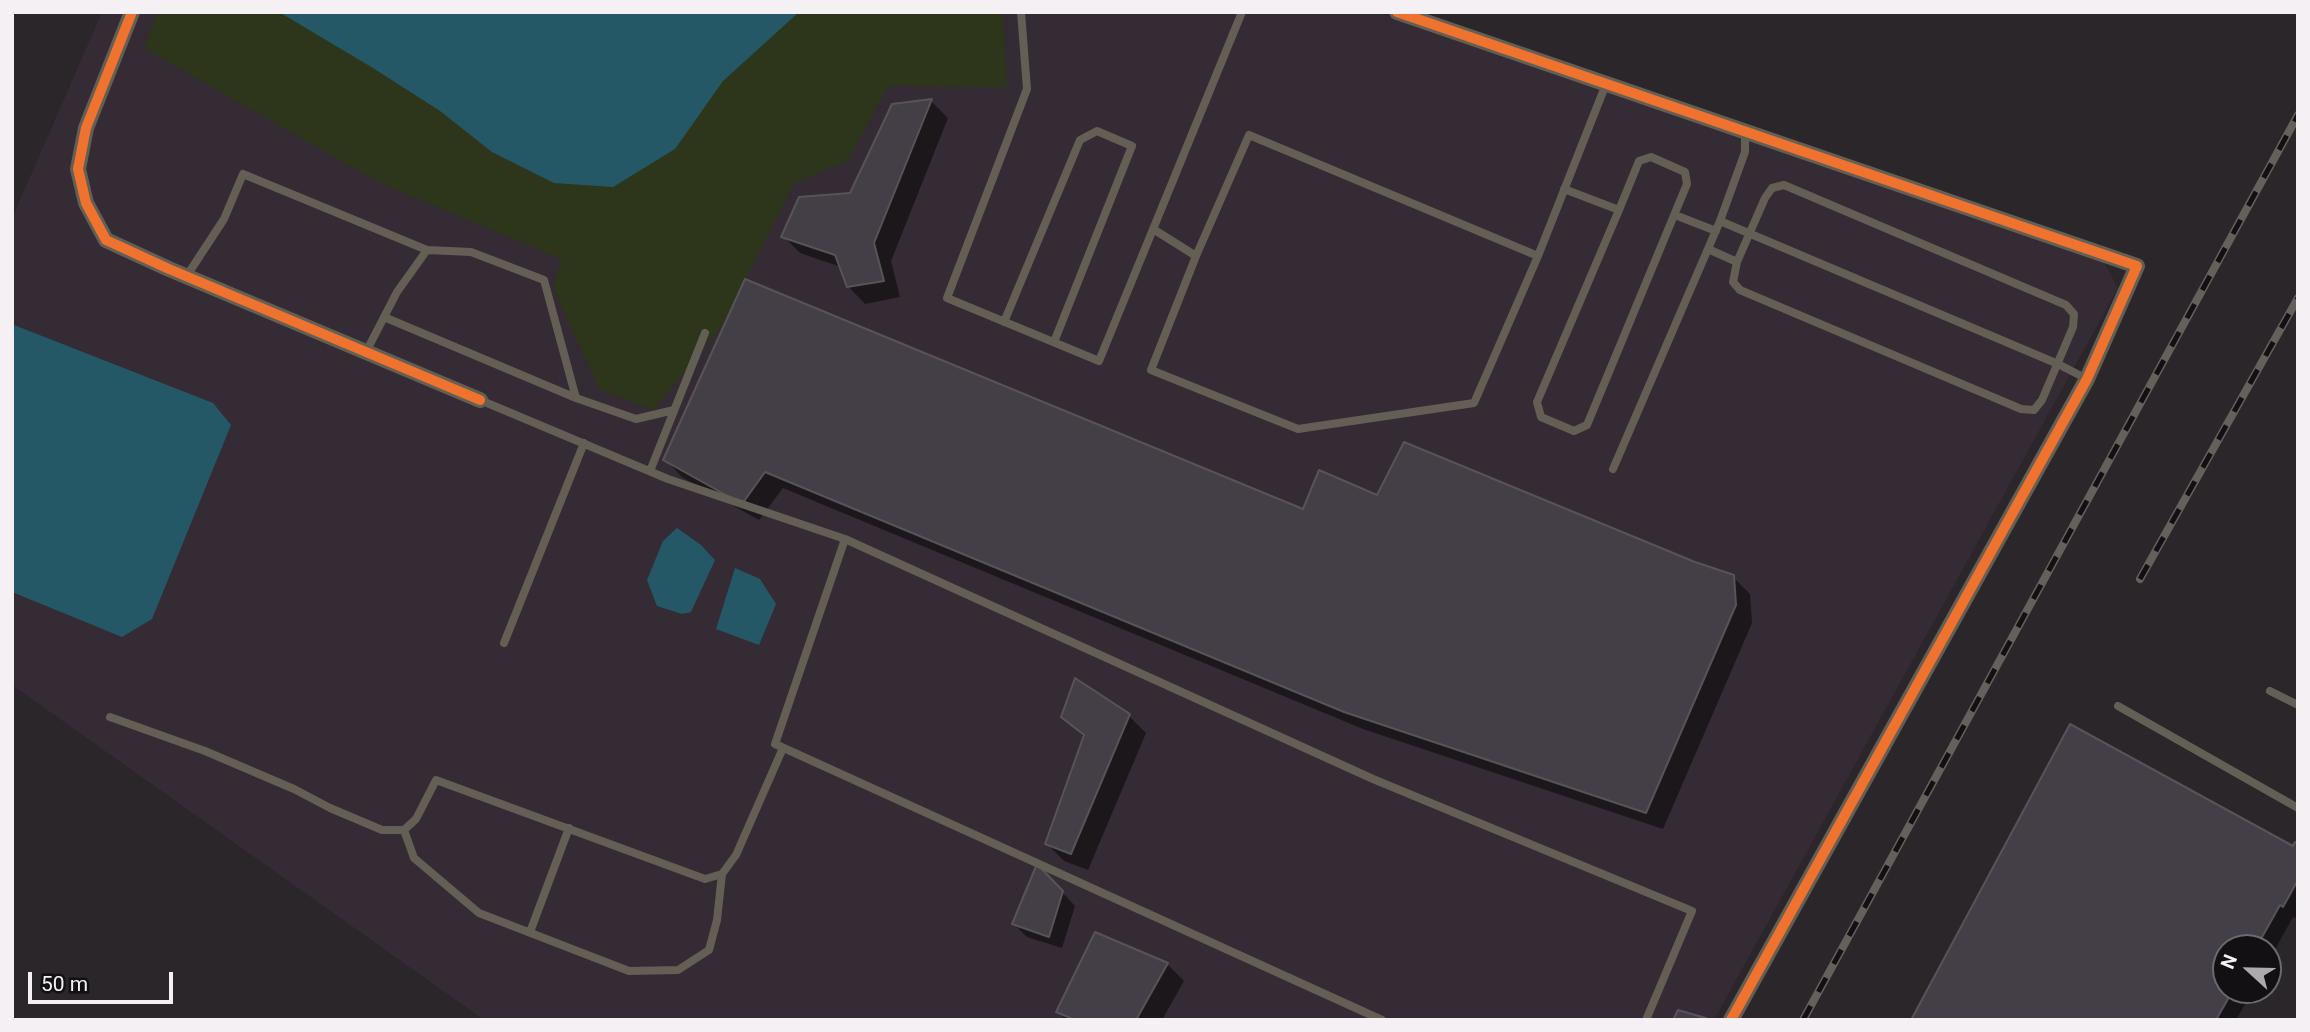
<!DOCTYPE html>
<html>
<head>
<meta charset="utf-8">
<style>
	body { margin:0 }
	#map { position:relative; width:2310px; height:1032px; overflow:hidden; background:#2a262a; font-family:Roboto,sans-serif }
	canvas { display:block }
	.frame { position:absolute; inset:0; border:14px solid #f4f0f3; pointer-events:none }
	.north { position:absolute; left:2212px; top:934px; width:70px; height:70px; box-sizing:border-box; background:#121012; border:2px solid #6c6a6c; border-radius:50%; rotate:292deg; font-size:19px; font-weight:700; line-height:28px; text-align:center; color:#f4f0f3 }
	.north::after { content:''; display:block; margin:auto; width:24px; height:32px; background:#ada9ad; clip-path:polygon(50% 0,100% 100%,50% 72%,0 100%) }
	.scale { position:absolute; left:28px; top:972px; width:145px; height:32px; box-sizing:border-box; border:4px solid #f4f0f3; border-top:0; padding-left:9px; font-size:21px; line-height:24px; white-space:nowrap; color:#f4f0f3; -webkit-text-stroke:5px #121012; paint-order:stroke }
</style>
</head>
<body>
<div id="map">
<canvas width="2310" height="1032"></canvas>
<div class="frame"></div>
<div class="north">N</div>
<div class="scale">50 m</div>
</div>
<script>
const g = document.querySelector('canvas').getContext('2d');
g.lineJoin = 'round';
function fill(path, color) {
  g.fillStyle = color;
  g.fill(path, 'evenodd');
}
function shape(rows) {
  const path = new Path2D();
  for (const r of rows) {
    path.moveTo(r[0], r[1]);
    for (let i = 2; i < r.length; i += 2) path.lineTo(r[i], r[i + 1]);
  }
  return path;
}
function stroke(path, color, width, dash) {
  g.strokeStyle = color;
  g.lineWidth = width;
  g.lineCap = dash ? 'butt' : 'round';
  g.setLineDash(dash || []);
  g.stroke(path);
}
fill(shape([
	[102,12,1377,12,2102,258,2118,288,1714,1020,484,1020,12,685,12,218]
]), '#342b34');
fill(shape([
	[158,12,1003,12,1007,87,888,86,848,161,794,183,721,327,653,410,599,389,553,288,561,259,378,182,144,48]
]), '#2d361b');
fill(shape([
	[279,12,799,12,723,81,675,149,613,187,554,183,492,152,440,111,373,68],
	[14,325,213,403,231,425,152,619,122,637,12,592,12,329],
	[677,528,701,545,715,560,691,612,682,614,657,606,647,580,663,541],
	[735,568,760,579,776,604,759,645,716,629]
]), '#255867');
fill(shape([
	[931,101,948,118,891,261,900,297,865,304,848,286,841,267,800,253,783,236,851,194],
	[665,459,1304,511,1378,497,1694,564,1733,577,1750,594,1752,623,1663,829,1363,729,783,488,759,520,682,477],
	[1129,716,1146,733,1088,870,1064,861,1047,844,1085,738,1063,717],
	[2298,847,2298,916,2296,918,2293,917,2268,962,2268,948,2226,948,2226,990,2253,990,2236,1020,1913,1020],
	[1038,867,1075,906,1062,948,1027,937,1014,924],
	[1167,964,1184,981,1162,1020,1066,1020,1058,1012]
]), '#0007');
const building = shape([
	[932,99,874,243,884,281,847,287,835,255,781,237,799,197,850,193,892,104,932,99],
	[745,279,1303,509,1319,470,1377,495,1404,442,1695,562,1734,575,1736,605,1646,813,1344,712,765,472,742,504,663,460,745,279],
	[1075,678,1130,714,1071,854,1045,844,1084,735,1061,717,1075,678],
	[2070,724,2293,846,2295,842,2298,844,2298,880,2283,907,2280,905,2256,948,2226,948,2226,990,2233,990,2216,1020,1911,1020,2070,724],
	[1037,864,1063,891,1049,937,1012,924,1037,864],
	[1095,932,1168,963,1136,1020,1075,1020,1056,1012,1095,932],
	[1678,1010,1706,1018,1704,1020,1673,1020,1678,1010]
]);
fill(building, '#443f47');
stroke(building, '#575457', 2);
stroke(shape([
	[1021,12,1027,89,947,298,1099,361,1242,12],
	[1564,189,1619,210,1537,402,1541,417,1574,431,1587,425,1687,184,1685,172,1651,157,1639,161,1619,210],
	[1675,215,1716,231],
	[1720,221,2058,364,2087,379],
	[1153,229,1196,256,1151,370,1298,429,1474,403,1538,256,1606,84],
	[1708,249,1737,262,1733,282,1740,290,2021,409,2034,410,2042,400,2073,327,2074,314,2066,305,1784,185,1772,188,1765,198,1737,262],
	[1196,256,1249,135,1538,256],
	[186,277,224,219,243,174,427,250,397,292,366,352],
	[384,317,576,398,544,280,471,252,427,250],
	[1004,322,1080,140,1097,131,1132,146,1054,342],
	[576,398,636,419,674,410],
	[480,400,668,479,845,539,1373,779,1692,911,1646,1020],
	[1613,469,1720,221,1745,152,1745,132],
	[650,471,705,333],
	[845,539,775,744,1382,1020],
	[504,643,584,443],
	[2270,691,2298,705],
	[2118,706,2298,808],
	[110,717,205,751,294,789,330,808,382,830,404,830,416,819,436,780,705,879,722,874,736,855,783,748],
	[404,830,414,858,479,913,629,971,678,970,709,950,717,920,722,874],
	[530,932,569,828]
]), '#645f54', 8);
stroke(shape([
	[132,12,86,128,78,169,86,203,106,240,169,269,480,400],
	[1397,12,2137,266,2087,379,1731,1020]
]), '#645f54', 16);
const rail = shape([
	[2140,579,2298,298],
	[1803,1020,2298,115]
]);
stroke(rail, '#64605c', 8);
stroke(rail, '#121012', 5, [16]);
stroke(shape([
	[132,12,86,128,78,169,86,203,106,240,169,269,480,400],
	[1397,12,2137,266,2087,379,1731,1020]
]), '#ef722f', 10);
</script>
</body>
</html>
